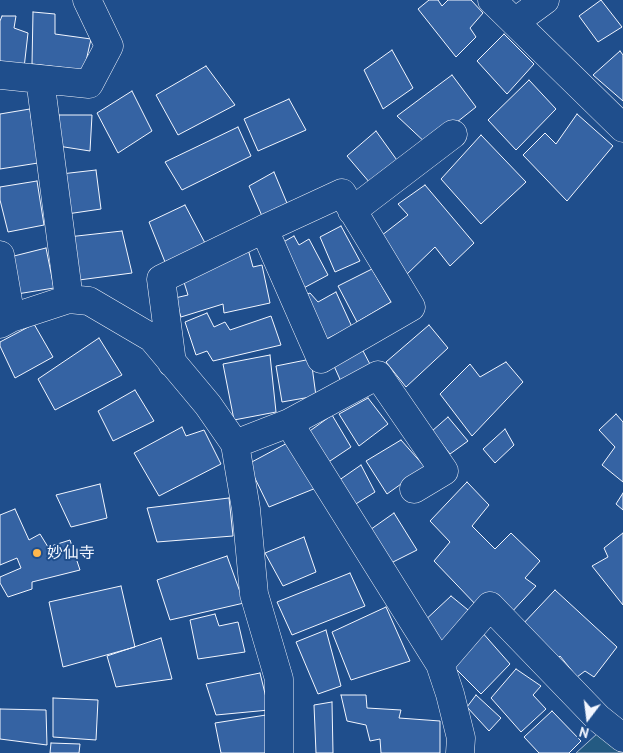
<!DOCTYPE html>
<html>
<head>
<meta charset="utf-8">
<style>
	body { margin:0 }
	#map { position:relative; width:623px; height:753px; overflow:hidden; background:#1f4e8c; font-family:"PT Sans",sans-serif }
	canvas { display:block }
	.north { position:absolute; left:563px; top:693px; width:50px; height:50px; -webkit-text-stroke:4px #1f4e8c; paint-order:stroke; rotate:195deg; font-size:14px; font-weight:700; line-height:20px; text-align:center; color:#f2f6ff }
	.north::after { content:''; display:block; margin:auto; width:18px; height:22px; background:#f2f6ff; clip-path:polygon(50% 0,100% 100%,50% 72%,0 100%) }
</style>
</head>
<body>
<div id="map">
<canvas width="623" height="753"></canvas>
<div class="north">N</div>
</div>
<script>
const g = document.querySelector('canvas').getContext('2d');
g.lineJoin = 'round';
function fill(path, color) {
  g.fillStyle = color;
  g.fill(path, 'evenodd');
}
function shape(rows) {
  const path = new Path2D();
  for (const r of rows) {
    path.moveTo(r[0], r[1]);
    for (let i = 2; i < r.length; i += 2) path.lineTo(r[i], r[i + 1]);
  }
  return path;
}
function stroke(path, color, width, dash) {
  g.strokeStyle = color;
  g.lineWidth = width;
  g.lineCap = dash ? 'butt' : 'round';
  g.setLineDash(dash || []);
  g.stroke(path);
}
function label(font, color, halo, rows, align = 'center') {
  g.font = font + ' "PT Sans","Noto Sans JP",sans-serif';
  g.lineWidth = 4;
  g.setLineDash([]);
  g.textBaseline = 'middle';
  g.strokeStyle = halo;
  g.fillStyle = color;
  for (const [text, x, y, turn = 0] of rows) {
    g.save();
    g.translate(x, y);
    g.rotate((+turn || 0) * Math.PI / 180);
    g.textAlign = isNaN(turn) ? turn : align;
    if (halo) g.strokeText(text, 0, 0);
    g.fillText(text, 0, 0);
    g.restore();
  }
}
const green = shape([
	[598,733,623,751,623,753,576,753,598,733]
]);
fill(green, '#245a82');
stroke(green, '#a8bbd7', 1);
const building = shape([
	[429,0,438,0,442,6,448,0,471,0,483,13,470,28,476,37,456,57,418,9,429,0],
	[601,0,622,27,598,42,579,16,601,0],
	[33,12,55,14,55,34,91,39,84,70,32,64,33,12],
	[2,16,16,16,14,28,28,33,24,68,0,66,0,21,2,16],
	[504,34,534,64,507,94,477,61,504,34],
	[392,50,413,88,383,109,364,70,392,50],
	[620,51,623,55,623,101,593,75,620,51],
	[206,66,235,105,178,135,156,95,206,66],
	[452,75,476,107,428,145,397,116,452,75],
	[529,80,556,109,516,150,488,120,529,80],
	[132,91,152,131,118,153,97,113,132,91],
	[289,99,306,130,258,151,244,119,289,99],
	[30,109,38,163,0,169,0,114,30,109],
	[577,114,613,146,567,201,523,155,545,133,556,144,577,114],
	[59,115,92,115,90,151,58,146,59,115],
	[238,127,251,156,182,190,165,162,238,127],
	[376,131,399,163,370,183,347,156,376,131],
	[481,135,526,182,481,224,441,179,481,135],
	[96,170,101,209,67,214,61,174,96,170],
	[274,172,289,208,262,216,249,186,274,172],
	[37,181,44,225,8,232,0,200,0,187,37,181],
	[425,185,474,243,450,266,435,247,405,276,377,239,408,215,398,204,425,185],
	[185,205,205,243,165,262,149,222,185,205],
	[341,226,360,261,335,272,320,237,341,226],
	[122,231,132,273,79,280,68,237,122,231],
	[294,236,299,245,309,239,328,275,298,291,278,245,294,236],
	[46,248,54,288,17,294,10,257,46,248],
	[248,249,253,267,262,265,270,303,224,313,223,304,181,317,175,298,188,295,183,279,248,249],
	[372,269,391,302,357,322,338,286,372,269],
	[336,292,352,327,320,342,300,297,310,293,318,302,336,292],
	[207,313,214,327,225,322,230,330,271,316,281,345,213,361,207,351,196,355,185,322,207,313],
	[34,324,53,357,15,378,0,346,0,342,34,324],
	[429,325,448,348,406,387,386,362,429,325],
	[99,338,122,375,55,410,38,379,99,338],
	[362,349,372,368,343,386,334,366,362,349],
	[270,355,276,412,234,420,223,364,270,355],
	[311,359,316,396,282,402,276,366,311,359],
	[506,362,523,382,472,436,440,394,470,364,480,377,506,362],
	[135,390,154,421,113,441,98,411,135,390],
	[368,398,388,424,359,446,339,414,368,398],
	[616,414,623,422,623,482,602,465,615,447,599,430,616,414],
	[332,415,351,447,327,463,307,433,332,415],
	[448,417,468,441,450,454,432,431,448,417],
	[182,427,186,436,204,430,221,464,159,496,134,453,182,427],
	[505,429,514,445,495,463,483,449,505,429],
	[401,440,425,467,387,494,366,461,401,440],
	[291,441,316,488,269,507,248,464,291,441],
	[361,465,375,492,351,507,335,483,361,465],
	[467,482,489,505,472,526,495,549,511,533,540,561,525,578,536,586,509,615,478,607,434,561,450,542,430,521,467,482],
	[100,484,107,518,71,527,56,495,100,484],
	[623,493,623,510,616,504,623,493],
	[229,498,233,536,157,542,147,508,229,498],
	[15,509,29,540,40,534,48,547,70,540,80,570,32,582,32,589,8,597,0,583,0,577,21,568,17,558,0,565,0,515,15,509],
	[394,513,417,550,387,565,367,532,394,513],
	[623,533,623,605,592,566,608,557,604,548,623,533],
	[304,537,316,572,283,586,265,553,304,537],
	[227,556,244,603,170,620,157,580,227,556],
	[350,573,365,606,292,635,277,602,350,573],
	[121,586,135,647,63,667,49,602,121,586],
	[555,590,617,647,594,677,585,671,577,677,560,656,555,661,521,626,555,590],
	[451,596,473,614,442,649,421,624,451,596],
	[386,607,410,661,351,680,332,632,386,607],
	[215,614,219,626,238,622,245,652,198,659,190,620,215,614],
	[326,630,341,686,318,694,296,642,326,630],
	[481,631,510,664,481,694,451,664,481,631],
	[161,638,172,679,116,687,107,656,161,638],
	[516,669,541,686,533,695,546,709,521,732,491,698,516,669],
	[260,673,269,710,216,715,206,684,260,673],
	[341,695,366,695,367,708,401,710,399,718,440,721,440,753,381,753,380,739,370,741,366,725,347,721,341,695],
	[476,695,501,718,489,731,467,707,476,695],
	[53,698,98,700,96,740,53,737,53,698],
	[332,702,333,753,316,753,314,705,332,702],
	[0,709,46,710,47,745,0,739,0,709],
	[552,711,581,741,569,753,539,753,524,737,552,711],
	[266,715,270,753,221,753,215,723,266,715],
	[51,743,80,744,79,753,50,753,51,743]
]);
fill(building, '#3563a3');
stroke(building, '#f2f6ff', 1);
const minor = shape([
	[492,0,623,128],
	[515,22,545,0],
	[0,75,89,84,109,46,87,0],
	[40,79,69,299],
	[352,211,453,134],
	[0,255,11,318],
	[0,324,11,318,69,299,89,301,152,338,208,405,235,444,289,423,440,664,490,606,598,718,623,738],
	[172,363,161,279,264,229,321,359,411,307,342,193,264,229],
	[289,423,378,375,444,471,414,489],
	[235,444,246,509,254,594,279,679,279,753],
	[440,664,450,694,461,738,460,753]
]);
stroke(minor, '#f2f6ff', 29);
stroke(minor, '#1f4e8c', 28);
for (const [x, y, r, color] of [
	[37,553,5,"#ffb74d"]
]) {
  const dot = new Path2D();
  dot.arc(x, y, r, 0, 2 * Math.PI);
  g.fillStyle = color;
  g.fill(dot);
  stroke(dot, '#1f4e8c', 2);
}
label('16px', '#f2f6ff', '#1f4e8c', [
	["妙仙寺",47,553]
], 'left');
</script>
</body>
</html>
